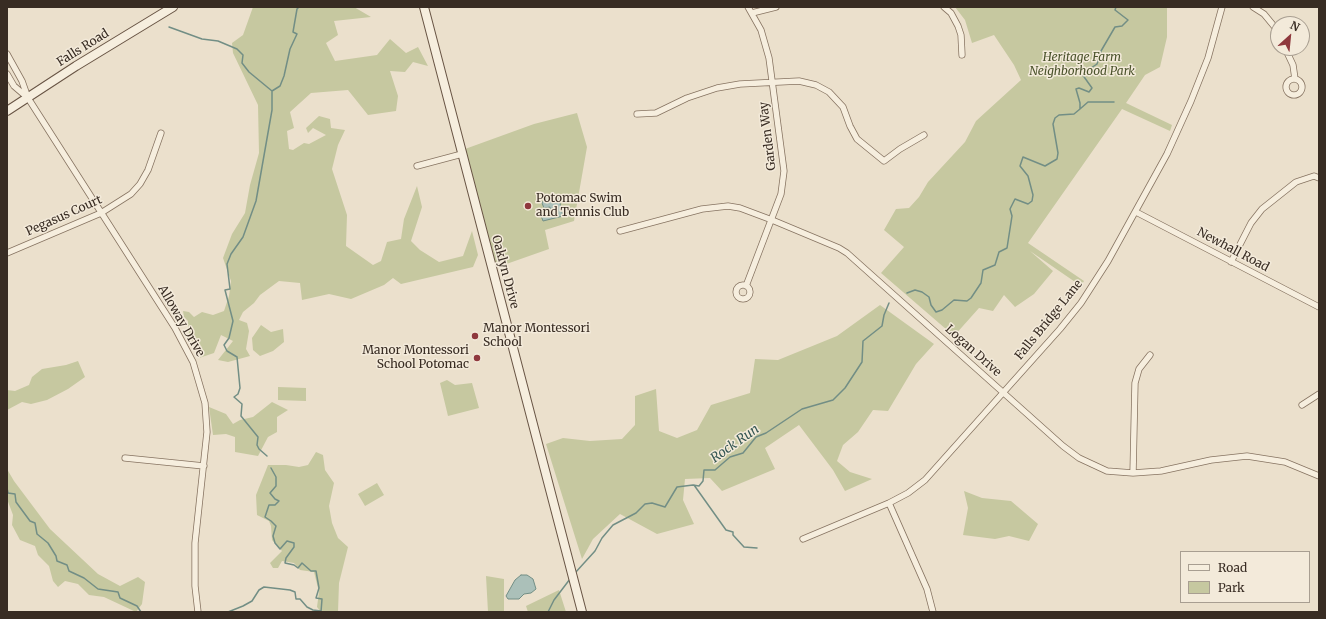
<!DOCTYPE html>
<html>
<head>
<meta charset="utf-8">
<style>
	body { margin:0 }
	#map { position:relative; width:1326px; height:619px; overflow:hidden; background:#ebe0cc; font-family:Merriweather,serif }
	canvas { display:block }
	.frame { position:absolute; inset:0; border:8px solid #382c23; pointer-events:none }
	.legend { position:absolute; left:1180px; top:551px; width:130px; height:52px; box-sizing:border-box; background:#f3eada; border:1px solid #a89e91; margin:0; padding:5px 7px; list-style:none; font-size:12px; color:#382c23 }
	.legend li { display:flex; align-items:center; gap:8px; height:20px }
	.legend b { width:20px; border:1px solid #a89e91 }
	.north { position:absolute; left:1270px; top:16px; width:40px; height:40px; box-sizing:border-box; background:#f3eada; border:1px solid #a89e91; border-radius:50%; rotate:27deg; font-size:11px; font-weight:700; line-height:16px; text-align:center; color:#382c23 }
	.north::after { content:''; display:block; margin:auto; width:14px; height:18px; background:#8f383d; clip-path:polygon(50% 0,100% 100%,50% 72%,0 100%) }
</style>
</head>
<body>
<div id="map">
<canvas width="1326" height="619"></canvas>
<div class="frame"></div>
<ul class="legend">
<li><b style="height:5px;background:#f6eede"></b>Road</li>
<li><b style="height:11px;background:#c6c8a0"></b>Park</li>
</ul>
<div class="north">N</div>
</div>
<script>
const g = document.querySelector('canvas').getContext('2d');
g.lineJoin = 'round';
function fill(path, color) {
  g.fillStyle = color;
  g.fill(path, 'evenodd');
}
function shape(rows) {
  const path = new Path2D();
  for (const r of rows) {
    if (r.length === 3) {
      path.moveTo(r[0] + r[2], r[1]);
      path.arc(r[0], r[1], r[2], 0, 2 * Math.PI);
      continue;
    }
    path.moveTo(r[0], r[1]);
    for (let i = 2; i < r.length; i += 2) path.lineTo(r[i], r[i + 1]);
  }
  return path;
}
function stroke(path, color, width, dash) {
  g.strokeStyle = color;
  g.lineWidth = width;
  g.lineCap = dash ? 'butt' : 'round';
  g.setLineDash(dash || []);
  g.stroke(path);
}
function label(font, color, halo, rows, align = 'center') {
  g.font = font + ' Merriweather,serif';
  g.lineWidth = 3;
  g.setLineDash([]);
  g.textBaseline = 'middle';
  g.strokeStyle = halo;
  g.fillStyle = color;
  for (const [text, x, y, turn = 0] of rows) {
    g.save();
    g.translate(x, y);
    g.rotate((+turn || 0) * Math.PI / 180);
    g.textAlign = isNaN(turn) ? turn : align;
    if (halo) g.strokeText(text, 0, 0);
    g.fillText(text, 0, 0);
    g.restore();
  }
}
fill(shape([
	[253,7,354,7,371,17,334,21,338,35,326,43,335,61,377,55,390,39,406,53,418,47,428,66,413,62,405,72,390,71,398,96,396,111,368,115,348,90,311,93,290,112,294,128,287,131,289,149,293,150,304,143,309,144,326,135,313,128,308,133,306,128,319,116,330,119,331,128,345,130,338,145,332,169,347,215,346,246,373,265,381,261,387,242,401,239,404,219,417,186,422,207,411,241,420,250,439,262,463,256,472,231,478,255,473,267,401,284,393,278,384,285,351,299,329,294,302,300,300,283,279,281,260,295,254,303,243,312,239,320,247,323,249,331,246,349,250,356,228,362,218,360,233,341,221,335,214,353,199,358,188,330,188,321,184,317,183,311,189,312,194,317,202,312,213,315,224,311,229,296,231,281,223,258,232,234,245,213,250,185,259,153,258,105,233,53,232,43,243,35],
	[955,7,1167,7,1167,37,1160,67,1145,75,1126,103,1172,125,1170,131,1122,109,1028,243,1084,281,1081,286,1030,251,1053,271,1034,294,1015,307,1004,295,993,311,979,308,954,336,881,273,904,247,884,230,896,209,909,208,919,197,928,182,965,142,976,121,1021,80,1014,65,994,35,972,43,965,20],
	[577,113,587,147,574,221,545,230,549,249,495,268,465,149,534,124],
	[880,305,934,344,916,364,888,411,873,410,858,432,843,445,837,461,850,472,872,479,845,491,833,470,799,425,765,448,775,469,722,491,710,478,685,479,683,500,694,524,657,534,620,514,593,539,582,559,546,444,563,438,590,441,622,439,635,425,635,396,656,389,659,431,677,438,697,430,711,405,750,393,755,359,778,360,837,336],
	[261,325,271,332,283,329,284,342,273,351,260,356,253,350,252,338],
	[78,361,85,377,68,389,47,400,31,404,22,402,7,410,7,390,15,391,29,385,32,377,42,369,66,365],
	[447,380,455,385,472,383,479,408,448,416,440,383],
	[278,387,306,388,306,401,278,400],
	[272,402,288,410,277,417,277,432,268,437,258,456,235,452,235,437,226,434,213,435,209,407,226,414,233,424,240,420,253,417],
	[316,452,323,455,325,470,334,483,329,506,332,523,338,538,348,547,339,583,338,612,321,612,317,607,319,592,314,572,300,570,294,563,282,561,278,568,273,568,270,563,282,551,272,540,271,526,269,521,257,515,256,495,268,465,286,465,299,467,308,465],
	[7,469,14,481,50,529,98,574,120,586,138,577,145,582,142,604,136,612,104,597,89,595,78,584,65,581,58,587,53,581,49,566,38,555,35,546,20,540,12,525,13,515,7,499],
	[377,483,384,495,365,506,358,494],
	[964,491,982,498,1011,501,1038,524,1029,541,1009,536,995,539,963,535,968,508],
	[486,576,504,579,504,612,488,612],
	[559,590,566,612,528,612,526,606]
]), '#c6c8a0');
const water = shape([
	[558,195,563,216,543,221,540,213,550,209,550,207,544,208,542,203,545,198,558,195],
	[521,575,527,575,533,579,536,589,531,593,524,594,519,599,508,599,506,596,515,580,521,575]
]);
fill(water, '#abc0b9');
stroke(water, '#728e85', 1);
stroke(shape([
	[169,27,202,39,218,41,237,49,243,55,242,63,249,72,272,91,272,110,256,201,243,237,231,254,227,264,230,289,225,290,233,321,229,338,224,345,227,351,237,357,240,388,238,394,234,397,242,404,241,416,258,437,257,445,259,449,267,456],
	[272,91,280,86,284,76,290,49,297,34,293,32,297,9,299,7],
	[1080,109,1088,102,1114,102],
	[907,293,915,290,922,292,929,297,931,305,936,312,942,310,954,300,967,301,971,298,981,283,983,270,995,265,999,252,1007,248,1012,216,1010,209,1015,199,1028,204,1032,201,1033,195,1028,176,1020,166,1023,157,1045,166,1057,159,1058,153,1053,124,1055,118,1059,115,1074,114,1080,109,1080,103,1076,89,1079,88,1089,92,1092,88,1082,74,1097,64,1101,51,1115,27,1122,26,1128,20,1115,10,1116,7],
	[271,468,276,477,276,486,270,493,275,499,279,501,275,505,269,505,265,517,271,521,276,526,273,536,275,543,280,549,287,541,294,543,294,547,286,558,285,563,294,565,298,568,302,563,311,571,316,571,319,588,316,598,322,599,321,612],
	[694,485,726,530,733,532,733,535,744,547,757,548],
	[7,488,8,493,15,494,16,502,30,521,35,523,37,534,48,543,56,556,57,561,67,565,69,571,84,578,98,589,118,592,120,598,137,606,141,612],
	[575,573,595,551,602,538,613,525,636,513,645,504,652,503,665,507,677,487,693,485,699,486,703,481,704,470,715,470,730,457,743,453,756,437,766,433,802,409,833,400,845,388,862,362,863,341,882,326,884,315,889,303],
	[228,612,243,606,252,601,259,590,264,587,290,590,295,592,296,599,300,599,307,607,313,610,321,611],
	[548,612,554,600,570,579]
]), '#728e85', 1.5);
const street = shape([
	[944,7,951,13,958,26,961,35,962,55],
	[1253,7,1264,14,1278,31],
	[752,13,776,7],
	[1285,48,1293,65,1295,79],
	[7,54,22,81,28,98,175,328,193,362,205,403,207,432,195,543,195,586,198,612],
	[7,74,14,86,28,98],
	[1294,87,8],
	[637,114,656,113,687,98,717,88,740,84,799,81,816,85,829,92,843,107,850,126,857,139,884,161,900,149,924,135],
	[417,166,462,154],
	[1136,212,1319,307],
	[620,231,702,209,728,206,740,208,772,220,839,248,847,253,1063,446,1079,458,1107,471,1133,473,1161,471,1211,460,1247,456,1285,462,1319,476],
	[7,253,101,213,131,194,140,184,148,170,161,133],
	[1231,262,1251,223,1262,209,1296,182,1314,176,1319,178],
	[743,292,7],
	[746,286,781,194,784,171,769,58,761,30,748,7],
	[1302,405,1319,394],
	[125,458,204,466],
	[1133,473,1135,383,1139,369,1150,355],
	[889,503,927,589,933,612],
	[803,539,889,503,908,493,925,480,1060,329,1081,303,1108,261,1167,154,1191,101,1208,58,1222,7]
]);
const secondary = shape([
	[424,7,582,612],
	[7,111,76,66,173,7]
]);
stroke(street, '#867361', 7);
stroke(secondary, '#685444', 10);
stroke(street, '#f6eede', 5.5);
stroke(secondary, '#f6eede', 8);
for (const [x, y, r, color] of [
	[528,206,4,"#8f383d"],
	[475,336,4,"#8f383d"],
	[477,358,4,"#8f383d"]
]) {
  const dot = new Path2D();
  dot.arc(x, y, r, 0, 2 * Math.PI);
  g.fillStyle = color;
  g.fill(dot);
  stroke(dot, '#f3eada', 1.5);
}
label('12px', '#382c23', '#f3eada', [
	["Falls Road",83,48,-32],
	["Garden Way",768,136,-97],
	["Pegasus Court",64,216,-24],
	["Newhall Road",1233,250,28],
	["Oaklyn Drive",505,272,75],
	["Falls Bridge Lane",1049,320,-51],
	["Alloway Drive",181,321,60],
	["Logan Drive",973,351,42]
]);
label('italic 12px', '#4b532c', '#f3eada', [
	["Heritage Farm",1082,58],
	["Neighborhood Park",1082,72]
]);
label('12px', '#382c23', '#f3eada', [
	["Potomac Swim",536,199],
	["and Tennis Club",536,213],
	["Manor Montessori",483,329],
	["School",483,343],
	["Manor Montessori",469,351,"right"],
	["School Potomac",469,365,"right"]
], 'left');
label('italic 13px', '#345652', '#f3eada', [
	["Rock Run",735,444,-35]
]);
</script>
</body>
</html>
